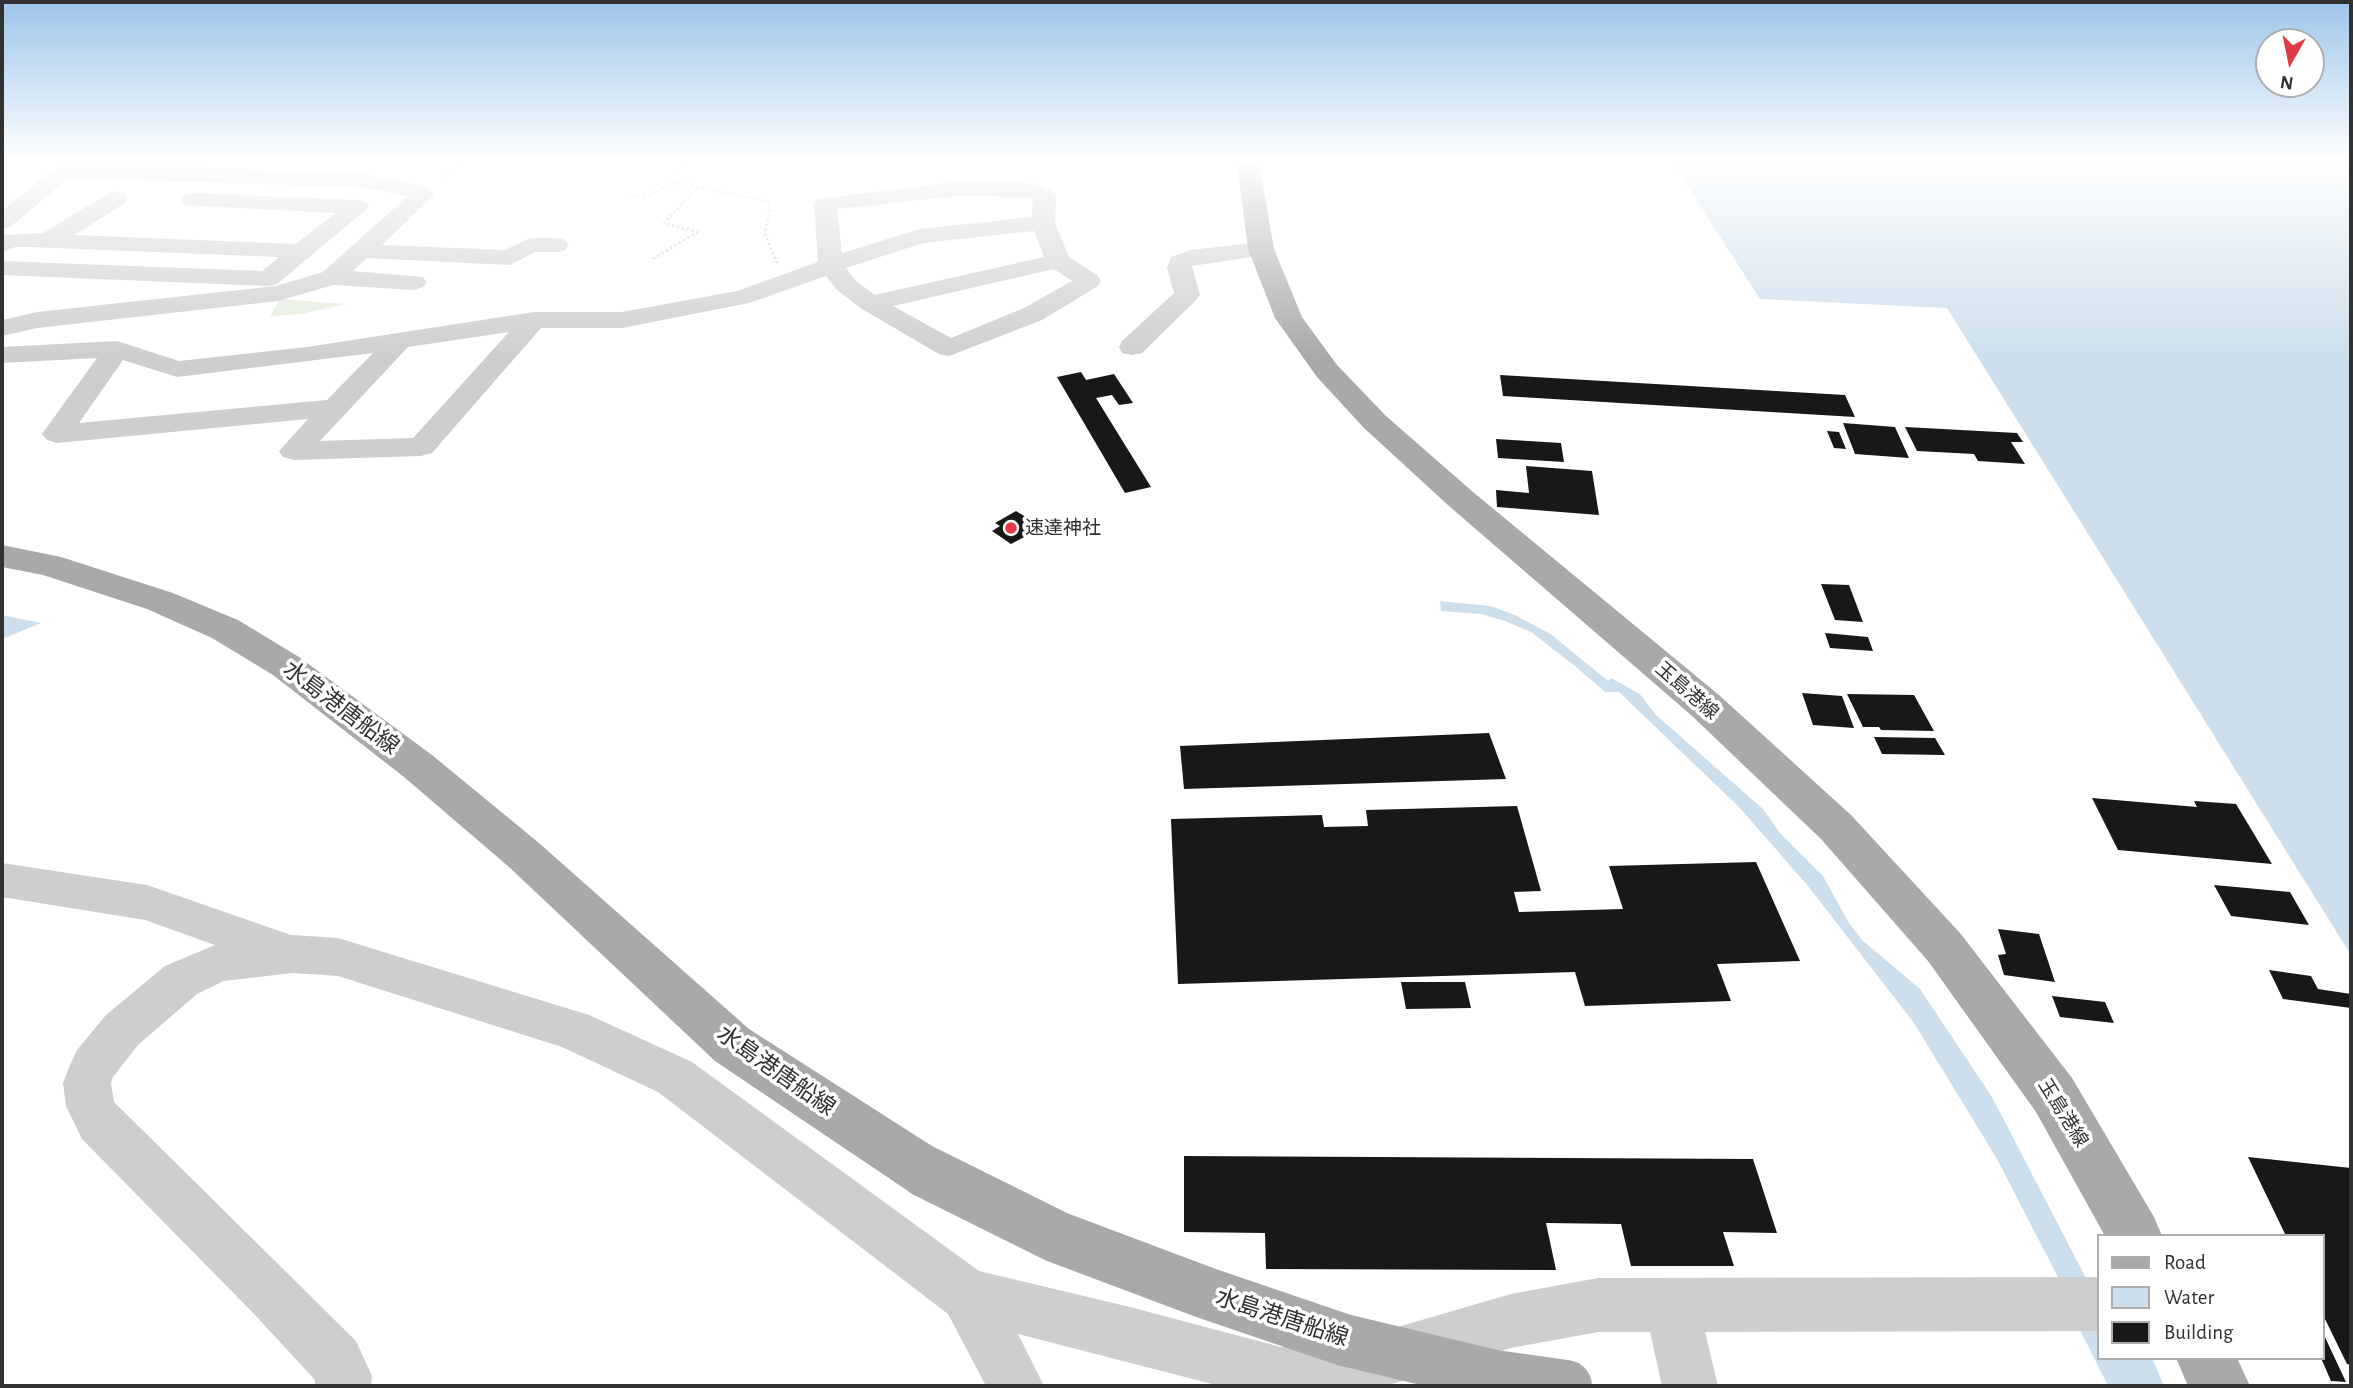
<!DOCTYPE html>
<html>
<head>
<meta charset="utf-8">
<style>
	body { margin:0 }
	#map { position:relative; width:2353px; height:1388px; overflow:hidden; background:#fff; font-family:"Alegreya Sans",sans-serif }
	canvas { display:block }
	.frame { position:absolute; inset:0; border:4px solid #313131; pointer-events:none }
	.legend { position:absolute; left:2097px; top:1234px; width:228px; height:126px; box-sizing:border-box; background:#fff; border:2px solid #adadad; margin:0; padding:9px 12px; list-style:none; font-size:21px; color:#313131 }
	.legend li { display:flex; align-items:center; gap:14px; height:35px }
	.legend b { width:35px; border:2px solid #adadad }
	.north { position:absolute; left:2255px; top:28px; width:70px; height:70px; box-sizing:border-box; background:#fff; border:2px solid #adadad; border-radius:50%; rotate:189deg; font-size:19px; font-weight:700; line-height:28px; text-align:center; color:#313131 }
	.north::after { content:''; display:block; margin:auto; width:24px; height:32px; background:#df3c43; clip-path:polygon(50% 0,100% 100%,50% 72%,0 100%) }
</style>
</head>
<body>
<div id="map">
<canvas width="2353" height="1388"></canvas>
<div class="frame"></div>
<ul class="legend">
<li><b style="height:9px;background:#a9a9a9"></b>Road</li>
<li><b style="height:19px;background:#cddfec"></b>Water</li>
<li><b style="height:19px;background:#181818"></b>Building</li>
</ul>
<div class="north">N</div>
</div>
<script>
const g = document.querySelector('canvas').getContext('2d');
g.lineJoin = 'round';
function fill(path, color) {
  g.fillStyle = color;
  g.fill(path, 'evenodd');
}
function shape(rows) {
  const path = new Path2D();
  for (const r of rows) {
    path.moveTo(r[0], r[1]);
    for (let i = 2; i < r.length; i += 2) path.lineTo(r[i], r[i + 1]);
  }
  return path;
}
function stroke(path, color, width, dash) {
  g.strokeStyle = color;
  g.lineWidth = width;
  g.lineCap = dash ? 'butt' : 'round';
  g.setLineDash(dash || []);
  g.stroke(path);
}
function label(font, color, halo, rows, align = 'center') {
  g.font = font + ' "Alegreya Sans","Noto Sans JP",sans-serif';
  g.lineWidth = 7;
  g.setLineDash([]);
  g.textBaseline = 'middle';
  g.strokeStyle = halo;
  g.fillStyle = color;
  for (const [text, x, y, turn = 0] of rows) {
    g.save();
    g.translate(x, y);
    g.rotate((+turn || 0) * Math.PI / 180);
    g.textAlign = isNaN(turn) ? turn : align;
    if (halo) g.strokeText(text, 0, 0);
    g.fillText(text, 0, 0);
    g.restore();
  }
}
fill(shape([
	[280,299,346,304,301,314,270,316]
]), '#e6ede0');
fill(shape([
	[1672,162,2351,162,2351,955,1947,308,1760,299],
	[1440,601,1490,606,1515,615,1552,635,1608,681,1611,678,1640,694,1656,715,1763,809,1780,833,1823,876,1849,923,1862,940,1920,989,1992,1097,2088,1282,2099,1294,2099,1358,2152,1358,2164,1386,2108,1386,2077,1324,2060,1281,1997,1159,1914,1023,1808,886,1739,807,1619,692,1605,692,1575,666,1531,632,1505,621,1481,614,1441,611],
	[2,615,41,623,2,639]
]), '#cddfec');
fill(shape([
	[1081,372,1086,380,1114,374,1133,403,1119,405,1112,395,1096,398,1151,487,1125,493,1057,377],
	[1500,375,1845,395,1855,417,1503,396],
	[1843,423,1895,427,1909,458,1855,454],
	[1905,427,2017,433,2023,442,2011,442,2025,464,1978,461,1974,454,1917,451],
	[1827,431,1839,432,1846,449,1834,448],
	[1496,439,1561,443,1564,462,1498,458],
	[1526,466,1592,471,1599,515,1497,507,1496,490,1529,493],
	[1016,511,1034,522,1023,529,1030,534,1011,544,992,531,1000,526,995,523],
	[1821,584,1849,585,1863,622,1835,620],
	[1825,633,1868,637,1873,651,1830,648],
	[1802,693,1842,696,1854,728,1813,725],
	[1847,694,1914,695,1934,731,1881,730,1879,727,1863,727],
	[1489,733,1506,779,1184,789,1180,746],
	[1874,737,1935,738,1945,755,1882,754],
	[2092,798,2197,807,2194,801,2236,804,2272,864,2118,850],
	[1517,806,1541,891,1514,892,1519,912,1623,909,1609,866,1756,862,1800,961,1717,964,1731,1001,1585,1006,1575,972,1178,984,1171,819,1322,815,1324,827,1368,826,1366,810],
	[2214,885,2290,892,2309,925,2231,916],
	[1998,929,2039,934,2055,982,2004,975,1998,955,2006,954],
	[2269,970,2311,976,2318,989,2351,994,2351,1008,2283,999],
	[1401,982,1465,982,1471,1008,1406,1009],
	[2052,996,2105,1002,2114,1023,2060,1017],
	[1184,1156,1753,1159,1777,1233,1723,1232,1734,1266,1631,1266,1621,1224,1546,1223,1556,1270,1266,1269,1265,1233,1184,1232],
	[2248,1157,2351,1168,2351,1365,2347,1364,2323,1315,2323,1236,2286,1236],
	[2323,1333,2346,1382,2331,1381,2321,1358,2323,1358]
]), '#181818');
stroke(shape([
	[441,180,466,162],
	[697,187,767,201,770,207,765,234,777,263],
	[628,197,648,195,676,182],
	[653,259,697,232,664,223,698,187,670,180,685,162]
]), '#cecece', 2.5, [2.5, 2.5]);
fill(shape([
	[61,162,359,173,430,187,434,195,382,245,505,250,530,238,557,238,565,240,569,245,565,250,557,252,535,252,510,265,367,258,353,271,423,277,427,282,423,287,414,290,333,285,278,301,37,328,2,336,2,320,37,312,276,286,323,272,408,196,359,187,69,178,10,227,2,229,2,211,61,162],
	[956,182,1017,182,1036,184,1053,191,1056,196,1055,223,1069,257,1098,276,1101,281,1098,286,1042,320,949,356,939,354,862,309,837,290,826,276,749,303,622,328,541,328,432,453,421,456,294,460,283,457,279,451,308,419,57,443,47,440,42,434,97,358,2,363,2,347,117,341,179,361,307,347,534,312,622,312,737,291,818,262,814,204,817,199,956,182],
	[956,196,1031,197,1033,199,1032,217,920,229,842,253,837,209,956,196],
	[1034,231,1044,257,875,295,855,280,846,268,923,243,1034,231],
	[1054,269,1072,281,1024,308,951,338,893,306,1054,269],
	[509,332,413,438,320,441,408,347,509,332],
	[373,353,327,400,79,423,123,360,177,377,373,353],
	[117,191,125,193,128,198,125,203,74,235,296,244,336,213,184,205,181,200,184,195,192,193,358,200,366,202,369,207,277,284,268,286,2,275,2,261,262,271,279,257,31,247,15,247,2,253,2,235,43,233,109,193,117,191],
	[1261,242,1270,244,1273,249,1270,254,1192,266,1200,295,1196,300,1142,353,1132,355,1122,353,1119,347,1122,341,1174,293,1167,268,1171,257,1191,250,1261,242],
	[2,863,147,885,291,935,338,938,589,1015,692,1062,979,1271,1130,1307,1281,1347,1332,1346,1511,1294,1598,1278,2099,1277,2099,1331,1705,1332,1718,1386,1662,1386,1650,1332,1598,1332,1511,1348,1385,1386,1220,1386,1018,1334,1044,1386,986,1386,948,1314,658,1092,562,1047,338,976,293,973,224,981,197,994,138,1045,113,1077,111,1083,114,1102,356,1341,372,1376,371,1386,315,1386,315,1380,256,1316,82,1139,66,1106,63,1083,70,1065,77,1050,106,1015,165,966,215,945,145,920,2,897,2,863]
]), '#cecece');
fill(shape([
	[1237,162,1259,162,1274,249,1302,317,1337,365,1386,416,1473,492,1719,695,1851,815,1960,933,2072,1078,2154,1217,2162,1236,2105,1236,2036,1112,1928,961,1821,839,1691,715,1449,506,1364,428,1317,377,1275,318,1248,249,1237,162],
	[2,545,61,557,173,593,238,620,299,657,432,755,539,843,749,1029,943,1153,950,1171,943,1189,924,1197,905,1189,715,1061,509,867,404,777,273,675,212,638,147,609,43,575,2,567,2,545],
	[2176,1358,2237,1358,2250,1386,2188,1386,2176,1358]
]), '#a9a9a9');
stroke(shape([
	[924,1171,1057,1237,1206,1293,1344,1340,1495,1376,1566,1386]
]), '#a9a9a9', 52);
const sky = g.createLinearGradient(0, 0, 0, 357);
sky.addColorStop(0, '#9dc5ea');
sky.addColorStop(0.45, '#fff');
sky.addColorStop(1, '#ffffff00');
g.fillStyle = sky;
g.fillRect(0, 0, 2353, 357);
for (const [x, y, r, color] of [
	[1011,528,7,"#df3c43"]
]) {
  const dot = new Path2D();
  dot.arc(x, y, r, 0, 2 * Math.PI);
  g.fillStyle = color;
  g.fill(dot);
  stroke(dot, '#fff', 2.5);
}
label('19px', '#313131', '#fff', [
	["速達神社",1025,528]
], 'left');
label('19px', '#313131', '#fff', [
	["玉島港線",1687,691,41],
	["玉島港線",2063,1113,58]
]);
label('23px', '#313131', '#fff', [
	["水島港唐船線",341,708,37],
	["水島港唐船線",776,1071,35],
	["水島港唐船線",1282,1318,18]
]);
</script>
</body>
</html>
